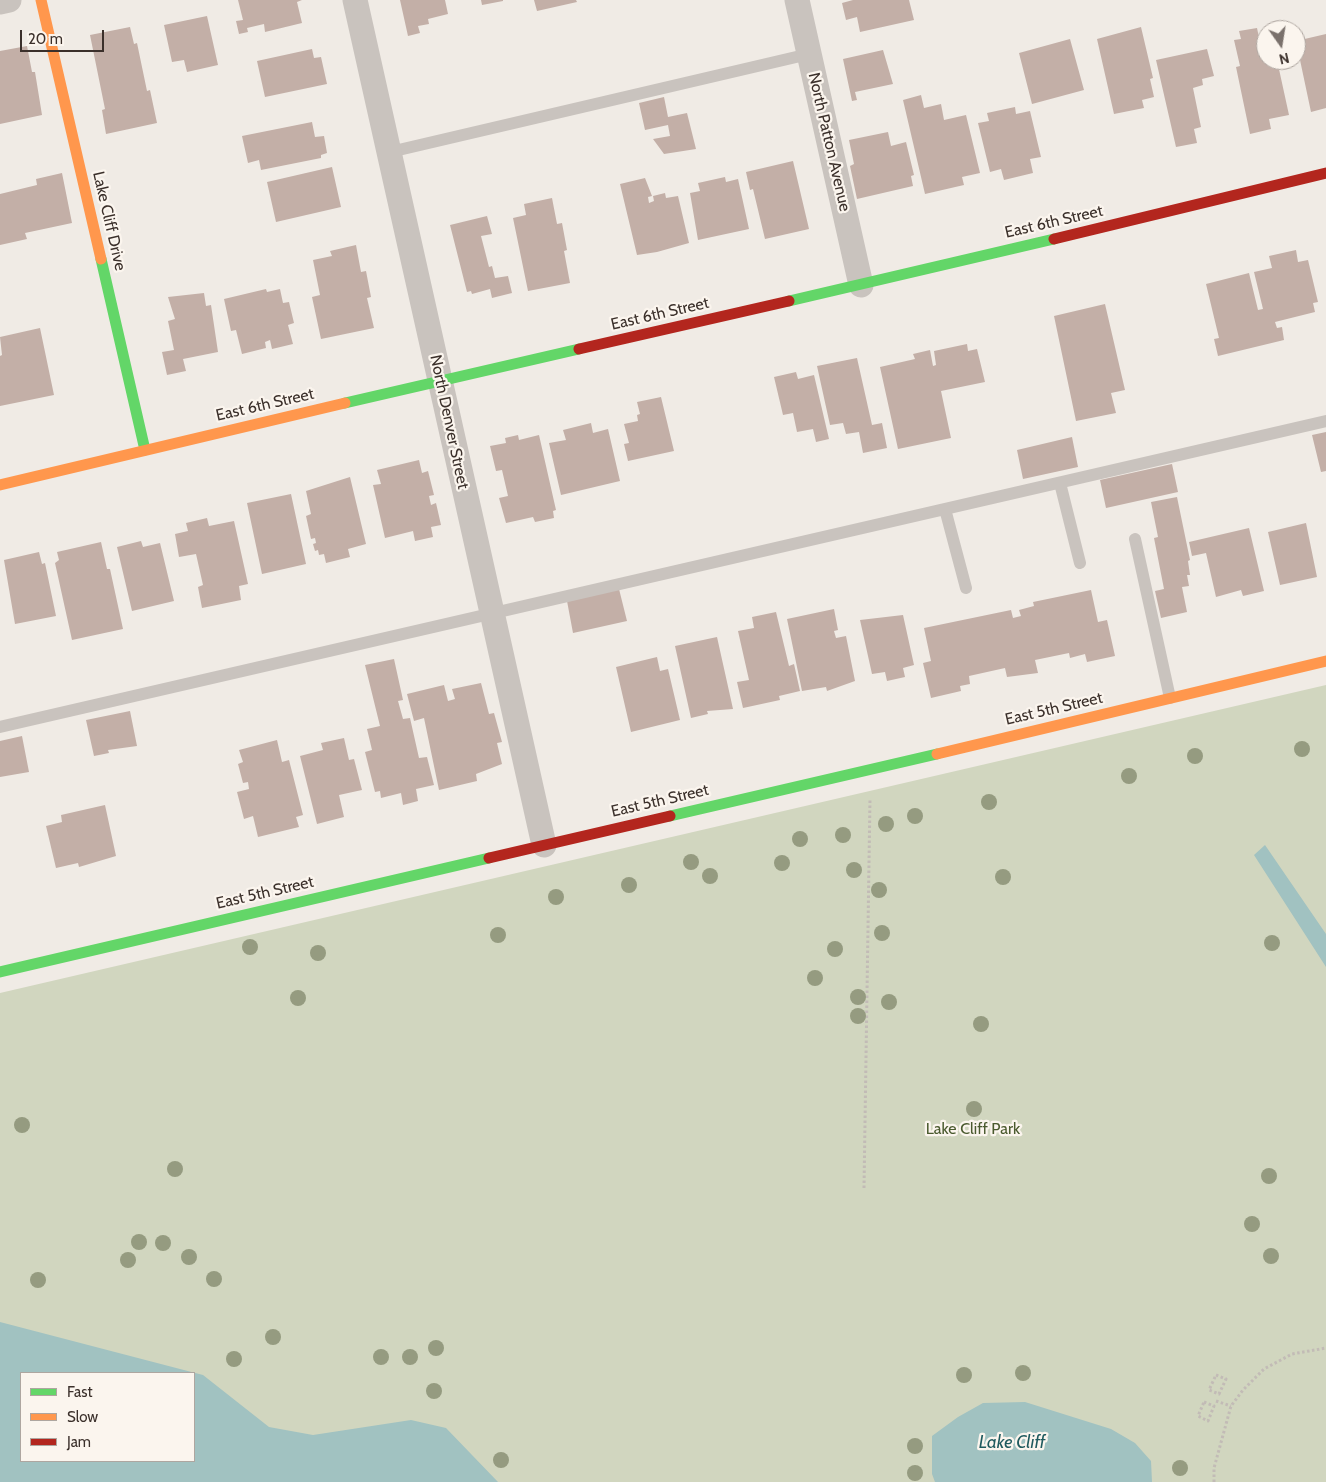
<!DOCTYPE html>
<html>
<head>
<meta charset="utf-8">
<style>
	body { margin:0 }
	#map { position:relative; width:1326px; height:1482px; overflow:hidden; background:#f0ebe5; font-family:Cabin,sans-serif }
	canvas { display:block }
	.legend { position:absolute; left:20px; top:1372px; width:175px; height:90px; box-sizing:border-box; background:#fbf5ee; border:1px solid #aea6a0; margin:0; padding:6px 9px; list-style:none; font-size:15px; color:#3b302b }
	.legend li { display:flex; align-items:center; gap:10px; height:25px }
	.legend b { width:25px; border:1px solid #aea6a0 }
	.north { position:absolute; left:1256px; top:20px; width:50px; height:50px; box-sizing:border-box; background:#fbf5ee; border:1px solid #aea6a0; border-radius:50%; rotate:167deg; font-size:14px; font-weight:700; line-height:20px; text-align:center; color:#3b302b }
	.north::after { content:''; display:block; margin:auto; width:18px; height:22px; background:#7a716c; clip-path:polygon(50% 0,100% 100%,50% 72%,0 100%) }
	.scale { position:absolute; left:20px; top:30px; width:84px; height:22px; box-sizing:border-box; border:2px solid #3b302b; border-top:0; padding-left:6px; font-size:15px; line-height:18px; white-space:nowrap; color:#3b302b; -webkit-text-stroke:4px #fbf5ee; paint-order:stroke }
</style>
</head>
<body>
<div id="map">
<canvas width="1326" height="1482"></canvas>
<ul class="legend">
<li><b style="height:6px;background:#63d668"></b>Fast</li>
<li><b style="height:6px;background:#ff974d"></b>Slow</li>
<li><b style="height:6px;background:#b3261e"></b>Jam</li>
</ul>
<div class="north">N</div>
<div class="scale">20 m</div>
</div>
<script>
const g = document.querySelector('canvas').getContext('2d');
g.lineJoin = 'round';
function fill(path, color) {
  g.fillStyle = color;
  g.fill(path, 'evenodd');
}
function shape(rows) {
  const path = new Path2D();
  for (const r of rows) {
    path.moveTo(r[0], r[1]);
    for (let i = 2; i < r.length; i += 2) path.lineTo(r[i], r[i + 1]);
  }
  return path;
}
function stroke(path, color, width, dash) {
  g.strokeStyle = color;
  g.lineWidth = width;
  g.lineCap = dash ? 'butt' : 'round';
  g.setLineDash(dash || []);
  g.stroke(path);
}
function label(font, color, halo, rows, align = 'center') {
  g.font = font + ' Cabin,sans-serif';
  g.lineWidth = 4.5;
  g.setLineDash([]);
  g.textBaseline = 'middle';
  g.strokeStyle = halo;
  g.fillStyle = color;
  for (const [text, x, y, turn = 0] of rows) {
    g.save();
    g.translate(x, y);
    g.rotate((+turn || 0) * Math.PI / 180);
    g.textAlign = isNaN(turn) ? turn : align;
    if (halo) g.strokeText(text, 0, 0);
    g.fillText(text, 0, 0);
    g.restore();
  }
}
fill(shape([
	[1326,685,1326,1482,0,1482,0,993],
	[21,1373,194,1373,194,1461,21,1461]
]), '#d1d6bf');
fill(shape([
	[1265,845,1326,934,1326,967,1254,855],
	[0,1322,203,1375,269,1427,313,1435,411,1420,446,1428,498,1482,0,1482],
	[194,1373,194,1461,21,1461,21,1373],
	[1025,1402,1111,1429,1135,1443,1151,1461,1152,1482,935,1482,932,1474,932,1436,958,1417,983,1403]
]), '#a1c2c1');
fill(shape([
	[238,0,302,0,297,2,302,23,265,32,264,24,247,28,248,32,239,34,236,21,243,20],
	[400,0,445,0,448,14,428,19,429,24,418,26,420,33,408,36],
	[481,0,503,0,503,1,482,5],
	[534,0,576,0,577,2,537,11],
	[853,0,909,0,914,20,860,32,857,17,846,20,842,3],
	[207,16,218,65,187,72,184,60,172,62,164,25],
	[130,27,134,44,137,43,147,91,150,90,157,123,106,134,102,110,105,109,90,35],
	[1141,27,1153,78,1150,79,1154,97,1142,100,1144,108,1114,114,1097,39],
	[1257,28,1262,52,1266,51,1266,60,1277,60,1289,115,1269,119,1271,129,1250,134,1236,67,1240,66,1234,40,1241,39,1239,31],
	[1326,34,1326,108,1311,112,1296,41],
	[1070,39,1084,90,1032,104,1019,53],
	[27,46,32,72,35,72,42,115,0,124,0,51],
	[312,49,314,58,321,57,327,84,265,97,257,61],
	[1207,49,1214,76,1202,79,1203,85,1193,88,1201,127,1194,129,1197,143,1176,147,1156,60],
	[883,50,893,84,855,92,857,100,852,101,843,59],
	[921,95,924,108,941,104,944,120,966,115,980,173,962,177,964,185,925,194,903,100],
	[664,97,668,117,687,113,696,149,664,154,653,139,670,136,668,125,645,130,639,103],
	[1015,107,1016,114,1030,111,1041,157,1030,159,1033,173,1004,180,1001,169,990,172,978,123,989,121,987,113],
	[312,122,315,137,324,136,327,153,321,155,321,158,261,170,259,160,248,163,242,136],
	[888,132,891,146,906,142,914,175,911,176,913,186,857,199,850,166,854,164,849,140],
	[793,161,809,229,765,239,753,189,750,190,746,172],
	[332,167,341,207,276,222,267,182],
	[62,173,72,223,25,233,27,239,0,245,0,194,37,185,36,179],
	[725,177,726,182,738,179,749,229,698,240,690,193,700,191,698,183],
	[645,178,652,196,648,197,649,203,654,201,653,196,665,193,666,198,678,196,689,243,657,252,637,255,620,184],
	[552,198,557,224,562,223,567,250,564,251,570,283,528,291,513,218,526,215,524,204],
	[487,216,492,234,481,236,489,267,492,266,495,278,508,276,512,293,492,298,490,289,472,294,471,291,467,292,450,225],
	[356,245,361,272,366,271,371,297,367,298,374,328,321,339,312,297,320,295,313,260,332,256,330,251],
	[1296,250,1298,262,1308,260,1318,302,1313,303,1315,312,1275,322,1277,328,1282,327,1284,340,1218,356,1214,339,1219,338,1206,284,1249,273,1258,310,1263,309,1254,272,1272,268,1269,256],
	[266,289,267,292,280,289,283,303,289,302,294,323,288,325,293,344,272,349,270,340,265,342,266,348,242,354,236,330,231,331,224,299],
	[204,293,206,306,211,305,218,352,183,359,186,371,167,375,162,352,174,350,168,321,175,319,168,297],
	[1105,304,1125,390,1111,393,1116,413,1076,421,1054,316],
	[40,328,54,395,0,406,0,356,2,355,0,337],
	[967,344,968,351,977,349,985,382,941,391,951,438,898,449,880,367,915,359,913,354,930,350,933,366,936,365,934,351],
	[857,358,872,425,882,423,887,448,863,453,859,432,846,434,843,423,830,425,817,366],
	[796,372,798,379,814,375,829,439,816,442,813,429,797,432,793,413,783,415,774,377],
	[661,397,674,451,628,461,624,444,629,443,624,424,638,421,637,415,640,414,637,402],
	[591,423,593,433,608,429,620,481,561,495,549,443,566,440,563,430],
	[1326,432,1326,471,1321,472,1312,435],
	[518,435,519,440,539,435,556,510,553,511,554,518,535,522,533,517,506,523,499,498,508,496,502,470,496,471,490,446,506,443,505,438],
	[1072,437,1078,467,1023,479,1017,450],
	[419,460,422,473,428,471,434,495,429,496,431,505,436,503,441,525,431,527,433,537,415,541,413,531,385,538,373,485,381,484,377,470],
	[1172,464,1178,492,1106,508,1100,480],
	[350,477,366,544,348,549,350,557,326,563,324,554,319,555,318,550,315,551,313,544,316,543,315,538,311,539,306,516,311,514,306,491],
	[291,494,306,564,262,574,247,503],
	[1177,497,1190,560,1188,561,1190,575,1187,575,1189,586,1182,587,1187,612,1161,618,1155,591,1164,589,1154,538,1158,537,1151,502],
	[207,518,209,526,234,521,248,584,239,586,241,600,202,608,198,587,203,585,196,554,179,557,175,534,188,531,186,523],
	[1306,523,1317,577,1280,585,1268,532],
	[1249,528,1264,591,1243,596,1241,590,1216,597,1206,553,1192,556,1189,542],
	[141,541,143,547,160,543,174,601,132,611,117,547],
	[101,542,107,569,110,569,123,629,72,640,55,563,59,560,57,552],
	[39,552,42,564,45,563,56,616,15,624,4,560],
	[619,589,627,621,573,633,567,601],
	[1091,590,1098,622,1107,620,1115,656,1087,662,1085,654,1070,658,1069,653,1035,660,1038,673,1007,677,1005,668,969,676,970,684,960,686,961,691,931,698,923,663,931,661,924,628,1011,610,1013,618,1021,616,1019,610,1034,606,1033,602],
	[834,609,838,630,834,631,836,638,846,636,855,681,827,691,826,687,802,691,787,619],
	[776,612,789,666,794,664,800,691,779,696,780,700,743,708,737,682,749,680,738,631,754,628,752,617],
	[903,615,914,665,903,668,905,677,887,681,885,672,872,674,860,620],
	[717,637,733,709,707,711,708,714,691,718,675,646],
	[657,657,660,671,668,669,680,720,631,732,616,667],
	[394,659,403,700,398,701,403,719,410,718,419,758,427,757,434,785,416,789,418,801,403,805,401,793,381,798,380,791,375,792,365,752,372,750,367,729,380,726,365,665],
	[481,683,489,714,494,713,502,742,497,743,502,764,476,774,477,781,439,790,424,718,414,721,407,694,444,685,448,701,455,699,452,689],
	[130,711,137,746,108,750,109,753,94,756,86,720],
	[22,736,29,772,0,777,0,741],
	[344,738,349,760,354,759,362,790,339,795,344,817,317,824,300,756,323,750,321,743],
	[277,740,282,762,289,760,303,815,296,817,299,827,258,837,253,816,244,819,237,792,249,789,248,782,243,783,238,764,243,762,239,750],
	[105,805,116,856,79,867,78,863,56,868,46,826,62,822,61,815]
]), '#c3afa7');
stroke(shape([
	[864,1188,870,798],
	[1216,1375,1226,1379,1219,1394,1209,1390,1216,1375],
	[1216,1401,1231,1406],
	[1204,1402,1214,1406,1208,1421,1198,1416,1204,1402],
	[1214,1482,1214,1468,1231,1406,1243,1390,1264,1369,1292,1354,1326,1348]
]), '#c2bbb6', 3, [2.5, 2.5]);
stroke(shape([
	[390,152,809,54],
	[1060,483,1080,563],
	[945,509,966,588],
	[1135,539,1170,698],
	[0,727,1326,421]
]), '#c9c3be', 12);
stroke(shape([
	[355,0,544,845],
	[797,0,861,285],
	[0,2,9,0]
]), '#c9c3be', 25);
stroke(shape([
	[101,259,145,450],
	[789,301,1054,239],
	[345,403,579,349],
	[670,816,937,754],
	[0,972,489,858]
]), '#63d668', 11);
stroke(shape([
	[41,0,101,259],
	[0,485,345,403],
	[937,754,1326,661]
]), '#ff974d', 11);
stroke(shape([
	[1054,239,1326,173],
	[579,349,789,301],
	[489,858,670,816]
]), '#b3261e', 11);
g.fillStyle = '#959b80';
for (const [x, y] of [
	[1302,749],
	[1195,756],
	[1129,776],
	[989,802],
	[915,816],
	[886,824],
	[843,835],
	[800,839],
	[691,862],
	[782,863],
	[854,870],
	[710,876],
	[1003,877],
	[629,885],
	[879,890],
	[556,897],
	[882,933],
	[498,935],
	[1272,943],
	[250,947],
	[835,949],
	[318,953],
	[815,978],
	[858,997],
	[298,998],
	[889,1002],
	[858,1016],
	[981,1024],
	[974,1109],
	[22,1125],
	[175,1169],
	[1269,1176],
	[1252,1224],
	[139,1242],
	[163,1243],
	[1271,1256],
	[189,1257],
	[128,1260],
	[214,1279],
	[38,1280],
	[273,1337],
	[436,1348],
	[381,1357],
	[410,1357],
	[234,1359],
	[1023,1373],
	[964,1375],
	[434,1391],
	[915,1446],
	[501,1460],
	[1180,1468],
	[915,1473]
]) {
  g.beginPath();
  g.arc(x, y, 8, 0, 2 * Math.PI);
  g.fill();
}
label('16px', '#3b302b', '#fbf5ee', [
	["North Patton Avenue",829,142,77],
	["Lake Cliff Drive",109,221,77],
	["East 6th Street",1054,222,-13],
	["East 6th Street",660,314,-13],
	["East 6th Street",265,405,-13],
	["North Denver Street",449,422,78],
	["East 5th Street",1054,709,-13],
	["East 5th Street",660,801,-13],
	["East 5th Street",265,893,-13]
]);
label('16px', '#4a5a2e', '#fbf5ee', [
	["Lake Cliff Park",973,1129]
]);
label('italic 18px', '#1f5a5e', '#fbf5ee', [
	["Lake Cliff",1012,1443]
]);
</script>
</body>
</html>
